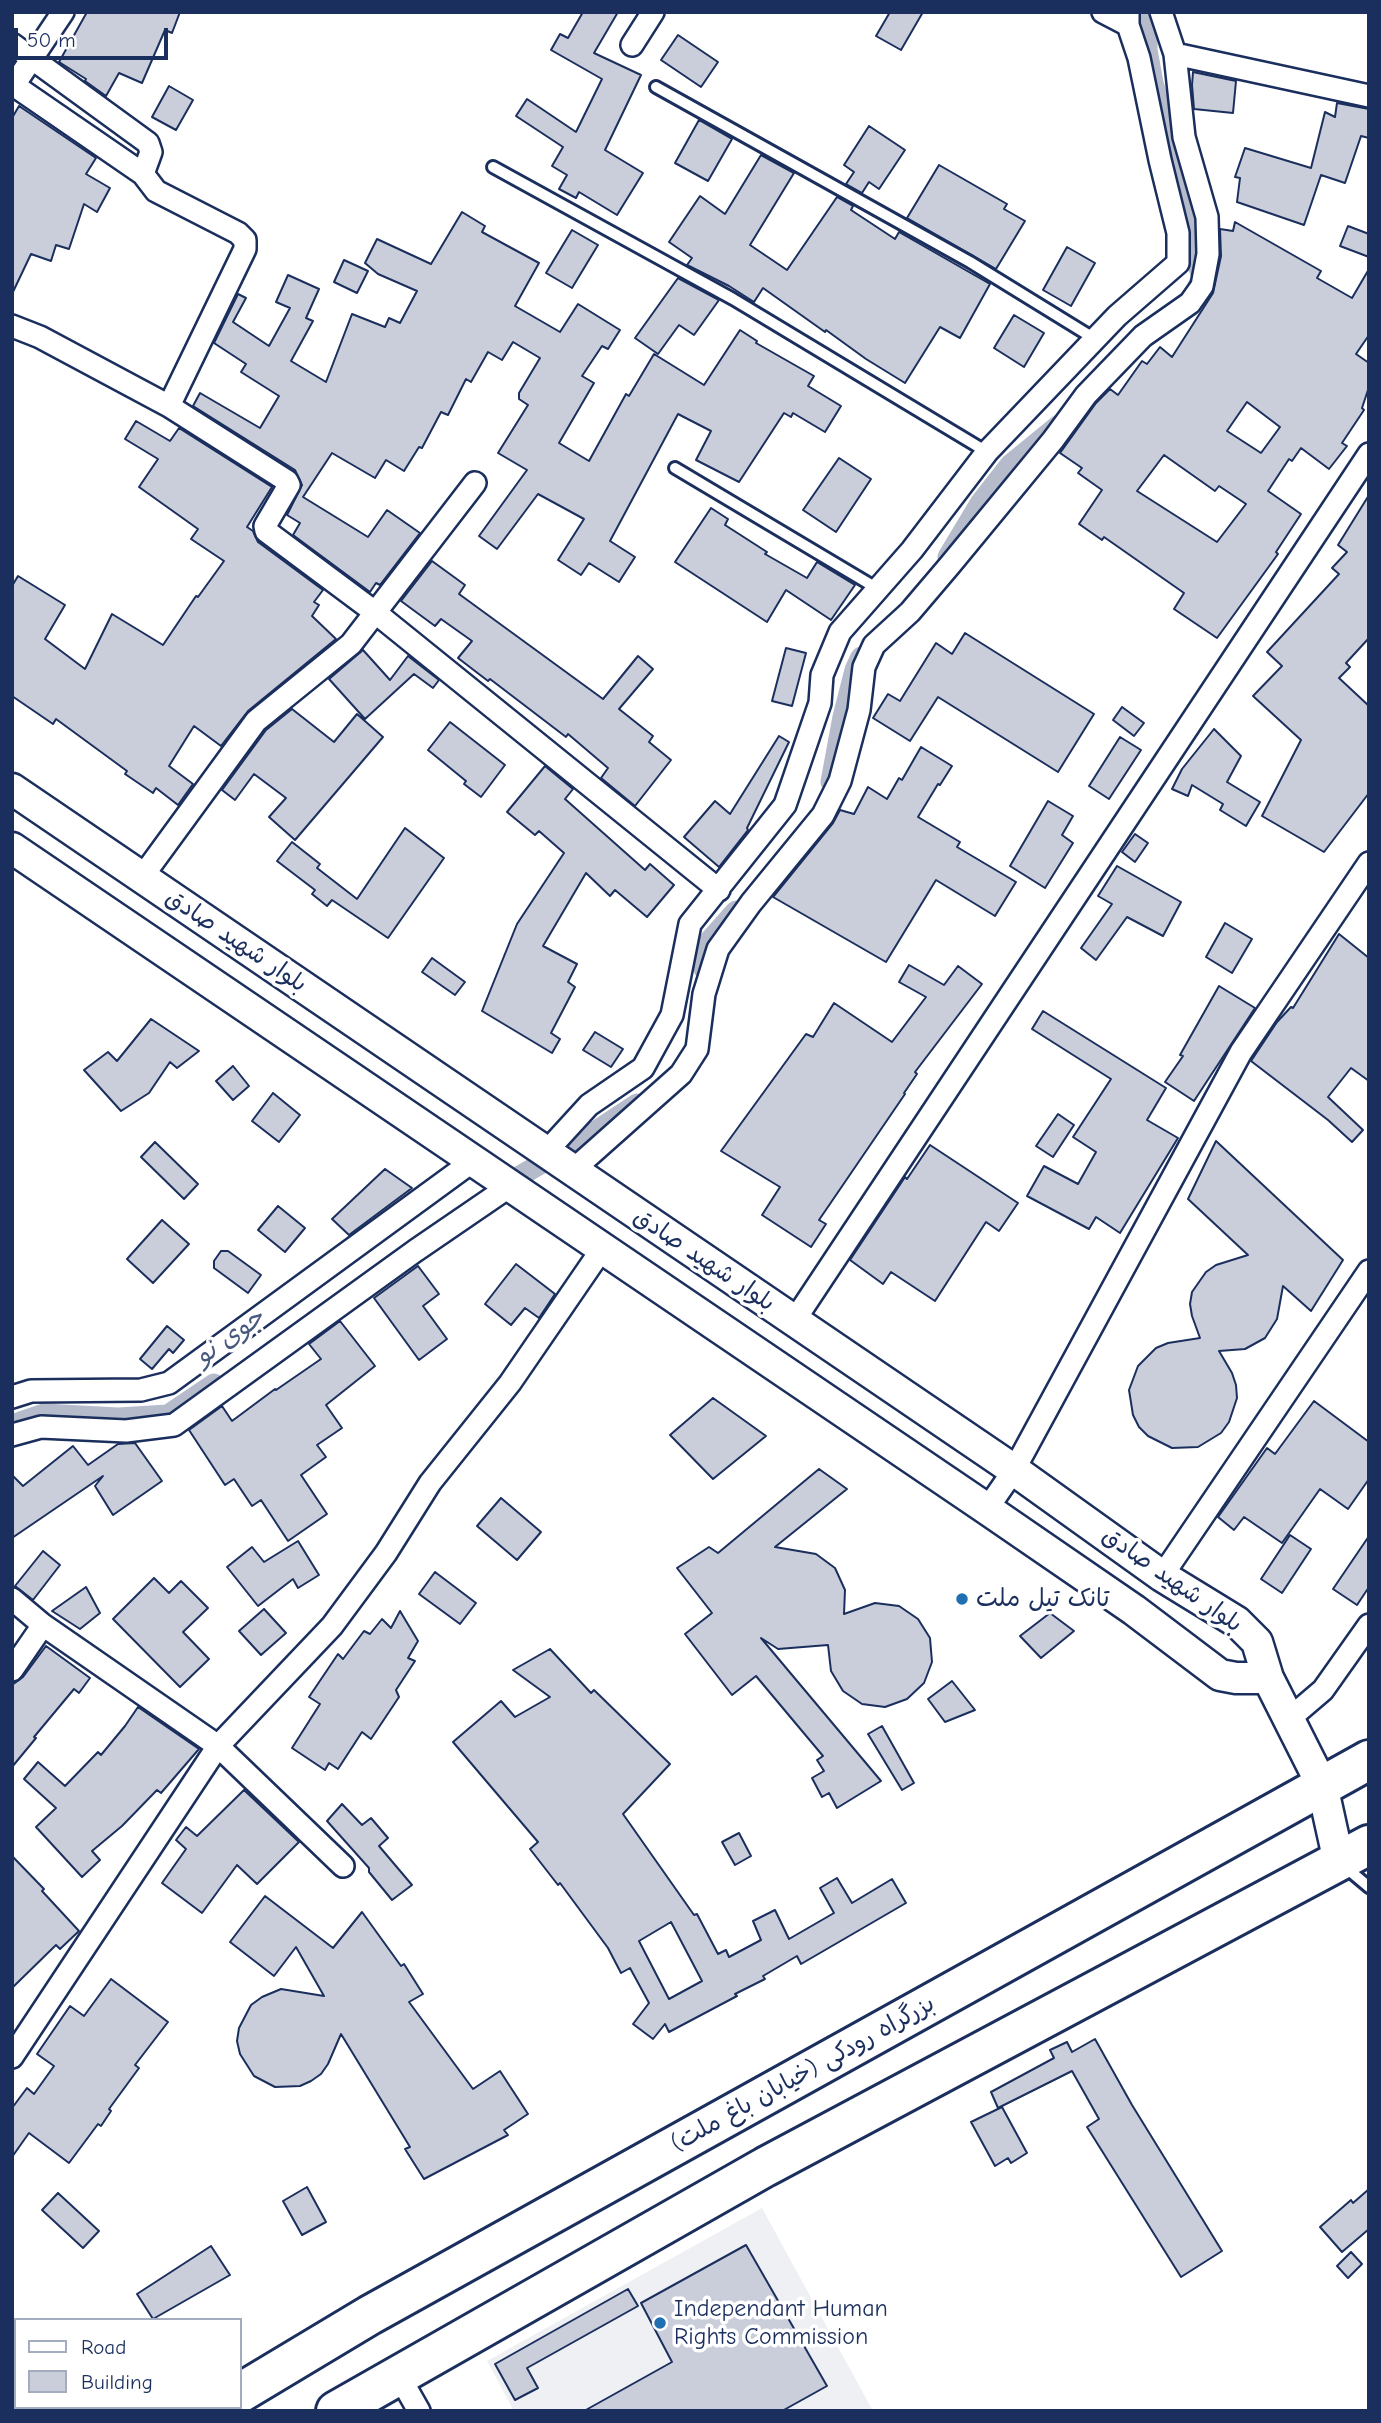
<!DOCTYPE html>
<html>
<head>
<meta charset="utf-8">
<style>
	body { margin:0 }
	#map { position:relative; width:1381px; height:2423px; overflow:hidden; background:#fff; font-family:"Comic Neue",sans-serif }
	canvas { display:block }
	.frame { position:absolute; inset:0; border:14px solid #1b2f5e; pointer-events:none }
	.legend { position:absolute; left:14px; top:2318px; width:228px; height:91px; box-sizing:border-box; background:#fff; border:2px solid #a4acbf; margin:0; padding:9px 12px; list-style:none; font-size:21px; color:#1b2f5e }
	.legend li { display:flex; align-items:center; gap:14px; height:35px }
	.legend b { width:35px; border:2px solid #a4acbf }
	.scale { position:absolute; left:14px; top:28px; width:154px; height:32px; box-sizing:border-box; border:4px solid #1b2f5e; border-top:0; padding-left:9px; font-size:21px; line-height:24px; white-space:nowrap; color:#1b2f5e; -webkit-text-stroke:5px #fff; paint-order:stroke }
</style>
</head>
<body>
<div id="map">
<canvas width="1381" height="2423"></canvas>
<div class="frame"></div>
<ul class="legend">
<li><b style="height:9px;background:#fff"></b>Road</li>
<li><b style="height:19px;background:#caceda"></b>Building</li>
</ul>
<div class="scale">50 m</div>
</div>
<script>
const g = document.querySelector('canvas').getContext('2d');
g.lineJoin = 'round';
function fill(path, color) {
  g.fillStyle = color;
  g.fill(path, 'evenodd');
}
function shape(rows) {
  const path = new Path2D();
  for (const r of rows) {
    path.moveTo(r[0], r[1]);
    for (let i = 2; i < r.length; i += 2) path.lineTo(r[i], r[i + 1]);
  }
  return path;
}
function stroke(path, color, width, dash) {
  g.strokeStyle = color;
  g.lineWidth = width;
  g.lineCap = dash ? 'butt' : 'round';
  g.setLineDash(dash || []);
  g.stroke(path);
}
function label(font, color, halo, rows, align = 'center') {
  g.font = font + ' "Comic Neue","Playpen Sans Arabic",sans-serif';
  g.lineWidth = 7;
  g.setLineDash([]);
  g.textBaseline = 'middle';
  g.strokeStyle = halo;
  g.fillStyle = color;
  for (const [text, x, y, turn = 0] of rows) {
    g.save();
    g.translate(x, y);
    g.rotate((+turn || 0) * Math.PI / 180);
    g.textAlign = isNaN(turn) ? turn : align;
    if (halo) g.strokeText(text, 0, 0);
    g.fillText(text, 0, 0);
    g.restore();
  }
}
fill(shape([
	[762,2208,873,2411,514,2411,487,2361]
]), '#eff0f4');
stroke(shape([
	[1147,12,1147,50,1153,83,1171,142,1195,254,1202,278,1198,286],
	[948,557,981,502,1010,465,1059,425],
	[831,782,843,717,855,670,861,657],
	[704,969,710,940,736,911],
	[497,1189,584,1139,637,1104],
	[12,1425,44,1414,118,1418,168,1415,214,1384]
]), '#b5bbca', 21);
const building = shape([
	[87,12,180,12,172,33,165,30,142,83,119,73,106,96,85,81,86,79,59,62,87,12],
	[583,12,618,12,594,53,641,75,605,150,643,173,617,215,579,192,576,198,559,189,567,175,552,166,563,147,516,116,527,99,576,132,602,79,551,50,560,34,568,38,583,12],
	[890,12,923,12,901,50,876,36,890,12],
	[678,35,718,62,701,87,661,60,678,35],
	[1193,72,1236,81,1233,113,1194,109,1192,85,1193,72],
	[169,86,193,100,176,130,152,117,169,86],
	[1337,103,1369,109,1369,138,1361,136,1345,183,1321,175,1304,225,1237,202,1240,178,1235,177,1245,148,1311,168,1325,112,1335,117,1337,103],
	[19,106,96,158,86,174,110,188,97,212,84,204,69,249,56,245,51,261,31,254,12,294,12,118,19,106],
	[699,120,732,139,708,181,675,163,699,120],
	[869,126,905,150,879,189,869,182,862,193,846,184,854,172,844,165,869,126],
	[761,155,794,173,750,245,787,270,837,197,853,206,851,210,895,239,899,232,990,284,960,338,940,327,905,383,866,359,826,330,825,332,763,288,754,302,729,286,687,265,692,258,669,242,700,196,725,214,761,155],
	[939,165,1007,204,1004,209,1025,221,996,269,907,218,939,165],
	[462,212,485,226,482,232,539,263,515,306,560,332,578,304,620,330,608,349,602,346,582,376,594,383,559,443,589,461,626,394,629,396,654,354,704,385,740,330,757,341,756,343,814,376,808,386,841,406,825,432,793,413,791,417,784,413,739,482,696,460,711,431,678,414,610,541,635,557,619,582,589,563,581,575,558,560,584,519,538,494,497,549,479,536,527,470,498,453,528,405,519,399,519,393,540,358,513,342,502,360,488,352,471,382,466,379,448,415,441,412,422,448,419,447,404,471,386,460,375,478,332,453,303,497,368,537,387,510,420,533,380,585,376,583,370,592,293,535,300,523,287,515,302,485,295,470,193,406,200,393,260,428,279,396,241,372,246,364,214,343,238,294,246,298,233,322,269,346,290,308,276,302,288,275,319,289,306,318,313,321,291,361,326,382,352,314,385,327,389,318,400,323,417,291,378,274,365,263,377,239,431,264,462,212],
	[1235,222,1321,271,1317,278,1352,298,1369,269,1369,335,1356,354,1369,363,1369,387,1362,408,1364,410,1342,443,1347,446,1329,469,1301,448,1292,461,1289,459,1268,491,1301,514,1276,552,1278,554,1217,638,1174,609,1184,593,1104,537,1102,540,1079,524,1102,490,1078,473,1082,468,1060,453,1096,403,1110,389,1118,395,1142,361,1147,364,1160,347,1172,357,1213,293,1221,256,1220,229,1233,231,1235,222],
	[1247,402,1280,427,1261,453,1227,431,1247,402],
	[1164,455,1215,491,1219,486,1246,504,1217,542,1137,491,1164,455],
	[1348,226,1369,234,1369,257,1340,246,1348,226],
	[572,230,598,245,572,288,546,273,572,230],
	[1067,247,1095,263,1071,306,1043,290,1067,247],
	[344,260,368,271,357,293,334,282,344,260],
	[678,278,719,300,694,335,679,325,658,354,635,338,678,278],
	[1014,315,1044,333,1024,367,994,348,1014,315],
	[136,421,170,441,179,428,272,487,247,527,253,531,258,542,323,590,314,602,319,605,312,616,336,639,248,711,221,746,194,726,169,766,193,784,178,805,156,788,153,793,125,774,127,771,56,719,53,724,12,696,12,586,18,576,65,605,45,639,85,669,112,614,163,645,196,596,198,597,224,561,191,539,198,529,139,487,158,459,125,439,136,421],
	[839,458,871,479,836,532,803,510,839,458],
	[1369,495,1369,638,1346,663,1350,667,1339,678,1369,706,1369,793,1324,852,1262,816,1301,740,1253,696,1282,666,1267,652,1339,574,1332,568,1347,552,1338,545,1369,495],
	[711,508,728,519,725,525,767,552,765,554,807,578,817,562,855,585,831,620,786,590,767,622,675,562,711,508],
	[432,561,465,585,459,594,603,699,638,656,653,669,619,709,653,736,649,742,671,760,635,806,601,778,608,768,568,734,566,737,490,679,488,681,458,658,472,641,441,619,435,626,401,601,432,561],
	[965,633,1094,714,1058,772,938,697,910,741,873,718,888,694,900,701,936,643,952,654,965,633],
	[786,648,806,653,792,706,772,701,786,648],
	[363,650,390,680,408,656,439,680,433,688,414,674,365,719,329,679,363,650],
	[1122,707,1144,723,1134,736,1113,720,1122,707],
	[292,709,334,742,357,714,383,737,295,840,269,817,286,798,254,774,235,800,222,790,266,730,292,709],
	[450,722,505,765,481,797,464,784,466,781,428,750,450,722],
	[1214,729,1241,756,1227,782,1260,802,1246,826,1220,810,1223,804,1192,785,1188,796,1172,789,1182,769,1214,729],
	[779,736,789,742,747,828,748,830,719,867,684,837,715,801,730,814,779,736],
	[1120,737,1141,750,1109,799,1089,786,1120,737],
	[921,747,952,766,940,785,938,784,918,817,960,842,957,847,1016,882,995,916,936,880,886,962,773,897,833,823,840,810,854,814,868,787,887,799,899,778,902,780,921,747],
	[545,766,573,789,565,799,645,870,650,864,674,885,647,917,615,890,610,896,586,873,543,946,577,964,568,982,575,987,551,1033,560,1039,552,1053,482,1011,517,924,564,853,539,831,535,835,507,812,545,766],
	[1048,801,1073,816,1062,835,1073,843,1045,888,1010,866,1048,801],
	[405,828,444,858,388,938,332,900,327,906,312,894,315,890,277,861,292,842,320,864,317,868,357,899,405,828],
	[1135,834,1148,843,1135,862,1122,852,1135,834],
	[1117,866,1181,902,1163,936,1127,917,1096,960,1081,948,1112,904,1098,896,1117,866],
	[1225,923,1252,939,1232,973,1206,957,1225,923],
	[1339,934,1369,958,1369,1081,1351,1068,1328,1097,1363,1130,1352,1142,1328,1120,1251,1061,1277,1022,1291,1007,1293,1008,1339,934],
	[432,958,465,982,455,995,422,972,432,958],
	[909,965,944,985,958,966,982,984,915,1072,917,1074,904,1093,905,1094,819,1220,826,1224,811,1247,762,1215,780,1187,721,1151,806,1034,813,1037,834,1003,892,1042,926,997,899,982,909,965],
	[1219,986,1255,1008,1194,1101,1165,1082,1183,1056,1180,1055,1219,986],
	[1043,1011,1166,1088,1147,1120,1178,1138,1120,1233,1096,1217,1089,1229,1027,1196,1044,1166,1078,1184,1096,1152,1073,1137,1111,1079,1032,1029,1043,1011],
	[151,1019,199,1051,177,1068,170,1062,149,1093,121,1111,84,1070,108,1052,117,1061,151,1019],
	[595,1032,623,1049,611,1067,583,1050,595,1032],
	[233,1066,249,1086,233,1100,216,1081,233,1066],
	[273,1093,300,1115,279,1142,252,1121,273,1093],
	[1058,1114,1074,1125,1053,1157,1036,1146,1058,1114],
	[1216,1141,1343,1260,1311,1311,1283,1286,1277,1319,1265,1338,1245,1349,1219,1351,1232,1373,1236,1385,1237,1398,1229,1422,1221,1433,1198,1447,1172,1448,1148,1436,1139,1427,1133,1415,1129,1390,1138,1366,1156,1348,1168,1343,1200,1338,1192,1316,1190,1304,1192,1292,1206,1272,1216,1265,1248,1255,1188,1199,1216,1141],
	[155,1142,198,1184,184,1199,141,1157,155,1142],
	[930,1145,1018,1203,999,1231,986,1222,935,1301,891,1272,883,1284,850,1260,905,1177,907,1179,930,1145],
	[385,1169,412,1188,349,1235,332,1219,385,1169],
	[278,1206,305,1228,285,1252,258,1230,278,1206],
	[162,1220,189,1244,153,1283,127,1259,162,1220],
	[221,1251,228,1251,261,1275,248,1293,214,1268,214,1261,221,1251],
	[516,1264,555,1294,539,1318,525,1308,511,1325,485,1304,516,1264],
	[418,1266,439,1294,423,1306,447,1339,419,1360,374,1298,418,1266],
	[340,1321,375,1366,326,1405,342,1428,317,1445,326,1457,301,1475,327,1514,288,1541,261,1500,252,1506,234,1479,225,1485,189,1430,222,1406,232,1421,275,1389,276,1390,321,1359,309,1344,340,1321],
	[167,1326,184,1340,173,1353,169,1349,152,1369,140,1359,167,1326],
	[713,1398,766,1436,713,1479,670,1435,713,1398],
	[1314,1401,1369,1442,1369,1479,1348,1509,1320,1489,1282,1543,1244,1517,1234,1530,1218,1517,1267,1448,1275,1454,1314,1401],
	[135,1443,162,1481,113,1515,95,1486,103,1476,12,1538,12,1475,23,1486,73,1446,88,1465,118,1444,135,1443],
	[819,1469,847,1489,775,1547,816,1554,835,1568,845,1590,844,1614,875,1603,899,1606,918,1619,930,1638,932,1662,924,1683,907,1699,885,1707,862,1704,843,1691,831,1671,828,1645,778,1649,761,1638,881,1781,837,1808,829,1793,822,1797,812,1778,824,1771,817,1760,823,1756,756,1676,732,1695,685,1634,712,1613,677,1568,709,1547,718,1553,819,1469],
	[501,1498,541,1532,517,1560,477,1526,501,1498],
	[1290,1535,1311,1549,1282,1593,1261,1579,1290,1535],
	[1369,1536,1369,1587,1357,1605,1333,1589,1369,1536],
	[298,1541,319,1575,298,1588,293,1579,258,1606,227,1567,252,1547,264,1562,298,1541],
	[43,1551,60,1565,33,1600,15,1586,43,1551],
	[435,1572,476,1603,460,1624,419,1594,435,1572],
	[154,1578,169,1593,181,1581,208,1608,183,1632,209,1659,180,1687,113,1619,154,1578],
	[86,1587,100,1613,80,1629,52,1611,86,1587],
	[264,1609,286,1633,261,1655,239,1631,264,1609],
	[400,1611,418,1641,408,1658,415,1661,396,1690,399,1697,371,1739,362,1732,338,1769,329,1763,325,1770,292,1748,320,1704,309,1697,338,1654,343,1659,364,1631,370,1634,382,1619,391,1628,400,1611],
	[1050,1613,1074,1631,1041,1658,1020,1636,1050,1613],
	[46,1646,90,1678,79,1693,74,1689,34,1737,36,1738,12,1767,12,1685,23,1677,46,1646],
	[550,1649,591,1693,594,1690,670,1764,623,1814,694,1915,697,1914,718,1954,726,1950,729,1957,761,1940,753,1921,775,1910,789,1939,834,1913,820,1888,837,1878,852,1903,892,1879,906,1903,801,1964,797,1956,763,1976,765,1979,735,1994,737,1996,669,2032,665,2024,653,2039,633,2024,649,2003,630,1968,621,1973,608,1948,560,1883,558,1885,530,1849,538,1842,453,1742,501,1701,515,1717,550,1697,513,1670,550,1649],
	[671,1922,702,1981,669,1999,639,1941,671,1922],
	[952,1681,975,1710,945,1722,928,1699,952,1681],
	[138,1707,199,1749,161,1793,157,1790,122,1826,92,1851,100,1860,82,1877,36,1827,56,1808,24,1779,38,1762,65,1786,98,1752,101,1755,125,1726,138,1707],
	[882,1726,914,1783,902,1790,868,1734,882,1726],
	[244,1790,299,1842,257,1884,237,1865,202,1913,162,1883,186,1849,176,1840,186,1827,197,1836,244,1790],
	[342,1804,362,1825,371,1818,388,1838,379,1846,412,1885,392,1900,369,1872,369,1868,327,1821,342,1804],
	[739,1833,751,1856,735,1865,722,1842,739,1833],
	[12,1856,44,1889,42,1891,79,1931,60,1949,56,1945,12,1988,12,1856],
	[265,1896,333,1948,362,1912,401,1966,404,1964,423,1994,409,2002,473,2089,500,2071,528,2114,504,2130,508,2135,424,2179,405,2149,410,2147,341,2034,328,2064,321,2074,311,2081,300,2086,275,2087,254,2076,240,2054,237,2041,239,2028,251,2005,262,1997,281,1989,324,1996,296,1947,274,1976,230,1942,265,1896],
	[111,1979,168,2022,135,2065,139,2068,109,2109,111,2111,101,2126,98,2124,69,2163,29,2133,12,2157,12,2108,27,2088,34,2094,54,2066,37,2054,70,2006,84,2016,111,1979],
	[1095,2039,1132,2105,1222,2251,1181,2277,1087,2127,1099,2119,1072,2071,998,2108,991,2092,1054,2058,1050,2050,1067,2042,1072,2052,1095,2039],
	[1002,2107,1027,2153,1011,2163,1008,2158,995,2166,971,2122,1002,2107],
	[307,2187,326,2222,302,2235,283,2201,307,2187],
	[1369,2189,1369,2229,1342,2252,1320,2227,1351,2200,1353,2203,1369,2189],
	[58,2193,99,2231,83,2248,42,2210,58,2193],
	[746,2245,827,2386,782,2411,584,2411,672,2362,641,2303,746,2245],
	[211,2246,230,2275,153,2319,137,2294,211,2246],
	[1351,2252,1362,2264,1348,2278,1337,2266,1351,2252],
	[628,2289,638,2306,527,2368,538,2388,515,2400,495,2364,628,2289]
]);
fill(building, '#caceda');
stroke(building, '#1b2f5e', 2);
const lane = shape([
	[656,87,970,262,1095,339],
	[493,167,733,299,987,452],
	[675,468,878,589],
	[1344,1866,1369,1887]
]);
const street = shape([
	[1103,12,1128,25],
	[12,44,148,143,151,152,143,174],
	[632,45,653,12],
	[1175,54,1369,96],
	[12,84,143,174,156,191,238,233,245,240,245,249,169,406],
	[12,88,63,12],
	[12,326,40,337,169,406,287,481,289,485,265,526,266,531,376,613,719,890],
	[142,877,256,721,351,644,475,483],
	[546,1152,589,1105,643,1068,672,1015,690,924,785,805,820,703,822,675,840,632,912,550,987,452,1117,316,1178,263,1178,233,1160,160,1139,58,1128,25,1128,12],
	[573,1170,681,1074,697,1049,704,994,718,949,751,903,823,815,840,781,859,710,864,667,874,645,910,612,950,565,1053,440,1086,395,1143,336,1190,303,1202,286,1208,254,1207,217,1184,137,1175,54,1161,12],
	[794,1321,1369,454],
	[12,1397,31,1391,141,1390,169,1383,473,1161],
	[12,1435,41,1427,126,1431,174,1425,415,1251,510,1186],
	[987,1509,1014,1470,1241,1052,1369,863],
	[1162,1576,1369,1271],
	[12,1599,43,1625,218,1746,343,1866],
	[12,1670,43,1625],
	[1289,1719,1323,1690,1369,1625],
	[12,2057,218,1746,332,1626,386,1553,430,1483,510,1383,602,1249],
	[398,2374,419,2411]
]);
const secondary = shape([
	[12,789,1014,1470,1162,1576,1237,1622,1257,1642,1268,1678,1322,1785,1339,1862],
	[12,848,987,1509,1134,1610,1220,1675,1236,1678,1268,1678]
]);
const highway = shape([
	[240,2393,370,2315,1369,1760],
	[336,2411,765,2167,1369,1845]
]);
stroke(lane, '#1b2f5e', 16);
stroke(street, '#1b2f5e', 26);
stroke(secondary, '#1b2f5e', 35);
stroke(highway, '#1b2f5e', 44);
stroke(lane, '#fff', 10);
stroke(street, '#fff', 21);
stroke(secondary, '#fff', 30);
stroke(highway, '#fff', 38);
for (const [x, y, r, color] of [
	[962,1599,7,"#1f6fb2"],
	[660,2323,7,"#1f6fb2"]
]) {
  const dot = new Path2D();
  dot.arc(x, y, r, 0, 2 * Math.PI);
  g.fillStyle = color;
  g.fill(dot);
  stroke(dot, '#fff', 2.5);
}
label('24px', '#1b2f5e', '#fff', [
	["بلوار شهید صادق",236,941,34],
	["بلوار شهید صادق",704,1260,34],
	["بلوار شهید صادق",1172,1580,35],
	["بزرگراه رودکی (خیابان باغ ملت)",803,2074,-29]
]);
label('24px', '#1b2f5e', '#fff', [
	["تانک تیل ملت",976,1599],
	["Independant Human",674,2309],
	["Rights Commission",674,2337]
], 'left');
label('italic 26px', '#49597e', '#fff', [
	["جوی نو",230,1337,-35]
]);
</script>
</body>
</html>
